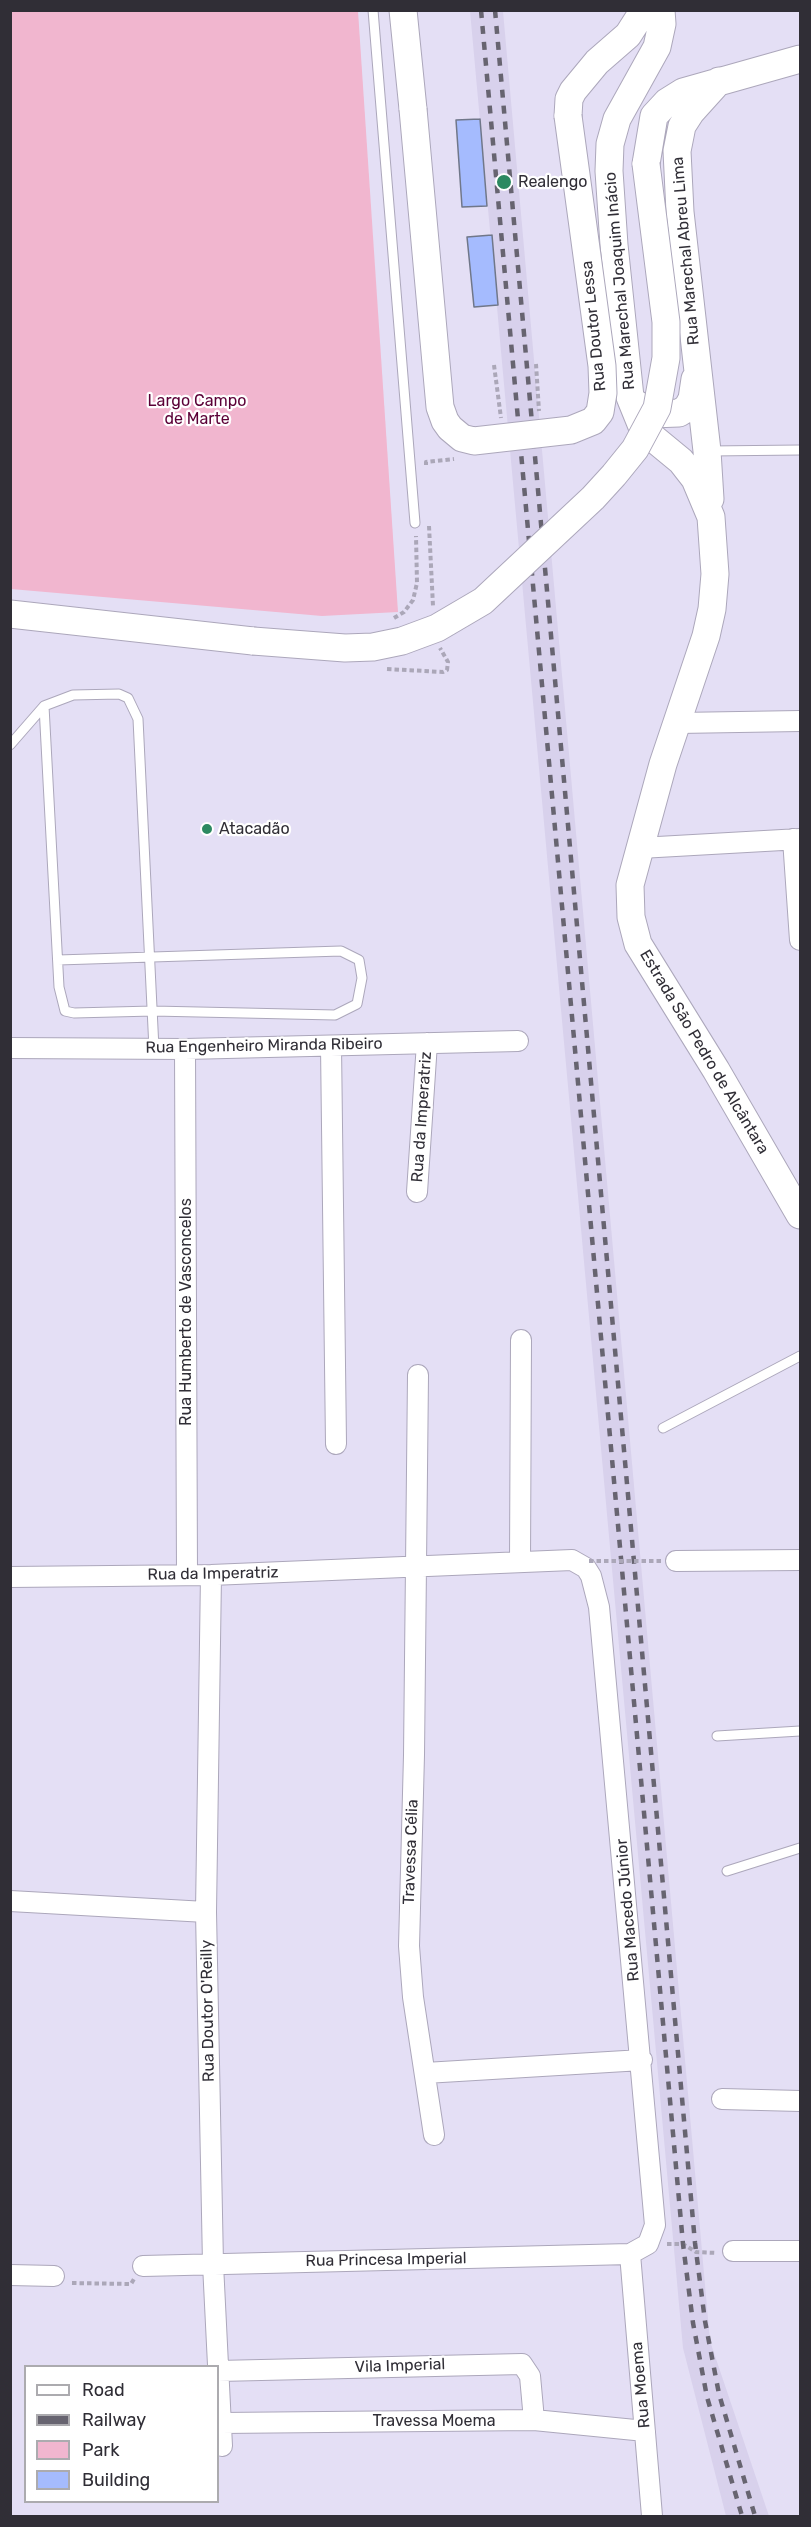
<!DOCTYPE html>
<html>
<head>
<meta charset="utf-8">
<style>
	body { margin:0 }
	#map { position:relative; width:811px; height:2527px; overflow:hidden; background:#e4dff5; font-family:Rubik,sans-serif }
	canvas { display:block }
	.frame { position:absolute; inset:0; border:12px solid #302e36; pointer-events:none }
	.legend { position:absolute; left:24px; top:2365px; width:195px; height:138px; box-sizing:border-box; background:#fff; border:2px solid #acabaf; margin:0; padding:8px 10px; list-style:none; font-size:18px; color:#302e36 }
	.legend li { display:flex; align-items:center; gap:12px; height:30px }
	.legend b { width:30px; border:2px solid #acabaf }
</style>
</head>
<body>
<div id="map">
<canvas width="811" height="2527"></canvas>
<div class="frame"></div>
<ul class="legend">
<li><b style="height:8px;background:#fff"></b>Road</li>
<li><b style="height:8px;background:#676470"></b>Railway</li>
<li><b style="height:16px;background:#f1b6cf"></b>Park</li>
<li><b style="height:16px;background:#a5bbfe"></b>Building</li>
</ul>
</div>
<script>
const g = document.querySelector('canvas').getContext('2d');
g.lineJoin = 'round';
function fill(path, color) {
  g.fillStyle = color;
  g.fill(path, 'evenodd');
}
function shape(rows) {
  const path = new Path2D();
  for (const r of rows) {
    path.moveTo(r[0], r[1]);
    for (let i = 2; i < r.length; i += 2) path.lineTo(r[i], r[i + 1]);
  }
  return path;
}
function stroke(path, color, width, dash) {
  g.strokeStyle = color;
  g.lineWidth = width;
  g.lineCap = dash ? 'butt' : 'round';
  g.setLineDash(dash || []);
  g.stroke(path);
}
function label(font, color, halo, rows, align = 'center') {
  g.font = font + ' Rubik,sans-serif';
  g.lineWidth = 4.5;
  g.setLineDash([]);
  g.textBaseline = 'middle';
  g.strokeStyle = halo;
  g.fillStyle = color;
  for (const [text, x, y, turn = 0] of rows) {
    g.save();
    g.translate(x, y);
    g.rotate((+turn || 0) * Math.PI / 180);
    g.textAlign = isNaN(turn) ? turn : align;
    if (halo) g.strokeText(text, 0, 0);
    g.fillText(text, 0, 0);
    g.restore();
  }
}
fill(shape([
	[470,11,503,11,710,2341,769,2516,726,2516,683,2348]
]), '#d8d1ec');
fill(shape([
	[10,11,358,11,398,612,322,616,11,589]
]), '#f1b6cf');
const building = shape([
	[480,119,487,206,462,207,456,120,480,119],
	[492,235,498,305,474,307,467,237,492,235]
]);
fill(building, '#a5bbfe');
stroke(building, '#707789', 1.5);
const lane = shape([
	[373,10,415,523],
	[710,451,800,450],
	[44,706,59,987,65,1011,74,1013,153,1011,335,1015,357,1004,362,978,359,960,341,951,58,960],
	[10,745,44,706,73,695,119,694,128,698,138,719,154,1049],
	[663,1428,800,1356],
	[717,1736,800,1731],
	[727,1871,800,1848]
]);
const street = shape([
	[678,723,800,721],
	[793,839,800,940],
	[640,848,800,839],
	[331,1046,336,1444],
	[10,1048,185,1049,518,1041],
	[185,1049,187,1574],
	[417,1192,427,1043],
	[418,1375,414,1755,409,1946,413,1997,434,2135],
	[676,1561,800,1560],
	[520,1562,521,1340],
	[211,1575,206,1912,213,2264,222,2446],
	[10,1577,211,1575,572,1560,586,1568,591,1576,599,1607,655,2225,648,2244,630,2254,143,2266],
	[10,1901,206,1912],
	[425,2073,642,2060],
	[722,2099,800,2101],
	[733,2251,800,2251],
	[630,2254,652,2516],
	[10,2275,54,2276],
	[218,2371,522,2364,530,2376,534,2420],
	[221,2423,534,2420,645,2431]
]);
const secondary = shape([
	[403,10,413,109],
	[661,10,662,24,657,47,617,119,610,144,609,171,614,245,630,397,641,424,647,433,681,461,695,479,711,517,715,574,712,609,706,636,663,764,630,885,631,917,638,944,716,1070,800,1215],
	[568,116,569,99,573,91,597,62,628,35,644,10],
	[646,164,654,116,667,102,683,92,800,59],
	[635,403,652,414,679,413,687,408,692,399,695,379],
	[710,499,707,451,680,212,677,151,682,126,691,112,719,81],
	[10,614,253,641]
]);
stroke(lane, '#aca7bb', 11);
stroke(street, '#aca7bb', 22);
stroke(secondary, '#aca7bb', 29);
stroke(shape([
	[536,364,539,411],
	[494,365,501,418],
	[426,465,426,462,454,459],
	[429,526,433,606],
	[394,618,404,612,413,600,417,583,416,536],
	[387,669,443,672,447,670,448,662,440,648],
	[667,2244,683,2244,696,2252,717,2253],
	[72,2283,131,2284,134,2279]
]), '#aba7b8', 4, [4.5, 3]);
stroke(lane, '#fff', 9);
stroke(street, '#fff', 20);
stroke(secondary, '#fff', 27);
stroke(shape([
	[481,10,683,2244,693,2323,707,2397,742,2516],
	[495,10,695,2243,705,2321,719,2394,755,2516]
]), '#676470', 4.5, [8, 8]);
const secondaryBridge = shape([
	[413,109,440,407,445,421,450,428,462,438,474,441,571,430,593,421,600,412,603,393,602,366,568,116],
	[253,641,345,648,373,647,402,641,437,628,483,601,593,498,614,475,635,449,657,408,666,358,666,322,646,164]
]);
stroke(secondaryBridge, '#aca7bb', 29, []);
stroke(shape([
	[589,1561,663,1561]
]), '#aba7b8', 4, [4.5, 3]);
stroke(secondaryBridge, '#fff', 27);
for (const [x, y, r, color] of [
	[504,182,8,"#2c8961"],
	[207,829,6,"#2c8961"]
]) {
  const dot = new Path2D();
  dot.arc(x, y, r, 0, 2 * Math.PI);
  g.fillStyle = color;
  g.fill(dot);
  stroke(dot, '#fff', 2);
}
label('16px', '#302e36', '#fff', [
	["Realengo",518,182],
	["Atacadão",219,829]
], 'left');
label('16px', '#302e36', '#fff', [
	["Rua Marechal Abreu Lima",686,251,-95],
	["Rua Marechal Joaquim Inácio",620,281,-95],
	["Rua Doutor Lessa",594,326,-96],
	["Rua Engenheiro Miranda Ribeiro",264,1046,-1],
	["Estrada São Pedro de Alcântara",704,1052,59],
	["Rua da Imperatriz",422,1117,-86],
	["Rua Humberto de Vasconcelos",186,1312,-90],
	["Rua da Imperatriz",213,1574,-1],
	["Travessa Célia",411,1852,-88],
	["Rua Macedo Júnior",628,1910,-95],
	["Rua Doutor O'Reilly",208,2011,-91],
	["Rua Princesa Imperial",386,2260,-1],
	["Vila Imperial",400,2366,-2],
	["Rua Moema",641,2385,-95],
	["Travessa Moema",434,2421]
]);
label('16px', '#5b0037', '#fff', [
	["Largo Campo",197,401],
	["de Marte",197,419]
]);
</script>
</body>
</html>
